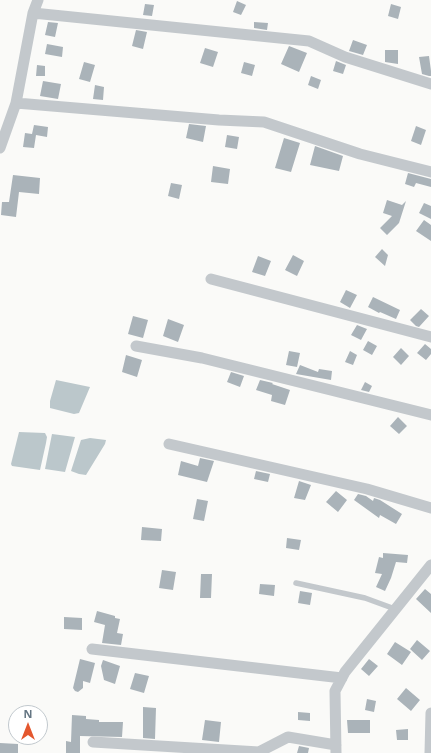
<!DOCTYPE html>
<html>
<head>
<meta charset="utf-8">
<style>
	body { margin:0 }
	#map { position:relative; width:431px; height:753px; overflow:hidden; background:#fafaf8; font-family:"Open Sans",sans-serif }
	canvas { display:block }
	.north { position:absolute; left:8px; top:705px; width:40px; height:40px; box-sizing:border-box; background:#fff; border:1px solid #c1c8cd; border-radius:50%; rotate:0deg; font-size:11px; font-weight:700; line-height:16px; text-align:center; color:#657683 }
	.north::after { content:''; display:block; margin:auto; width:14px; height:18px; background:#e4572e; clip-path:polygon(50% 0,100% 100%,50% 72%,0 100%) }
</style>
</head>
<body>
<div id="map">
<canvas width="431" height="753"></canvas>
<div class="north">N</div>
</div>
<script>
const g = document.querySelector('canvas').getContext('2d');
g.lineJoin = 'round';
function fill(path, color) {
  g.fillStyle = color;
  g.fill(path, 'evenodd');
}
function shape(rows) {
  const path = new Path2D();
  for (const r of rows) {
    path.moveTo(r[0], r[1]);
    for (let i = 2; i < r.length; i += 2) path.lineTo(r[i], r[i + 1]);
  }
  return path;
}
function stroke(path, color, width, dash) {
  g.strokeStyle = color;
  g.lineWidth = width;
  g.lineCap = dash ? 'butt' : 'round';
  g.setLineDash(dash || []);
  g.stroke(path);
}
fill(shape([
	[56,380,90,387,79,413,74,414,50,408,50,401],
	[19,432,45,433,47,437,46,443,40,470,12,466,11,464],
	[52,434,75,437,65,472,45,469],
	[90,438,106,440,105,444,86,475,79,474,71,471,81,440]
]), '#bbc7cb');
fill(shape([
	[237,1,246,5,241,15,233,12],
	[145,4,154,5,152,16,143,15],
	[391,4,401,7,398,19,388,16],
	[48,22,58,23,55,37,45,35],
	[254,22,268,23,267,30,254,28],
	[136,30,147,32,143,49,132,46],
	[353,40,367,45,363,55,349,51],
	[47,44,63,47,62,57,45,54],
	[289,46,307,53,299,72,281,64],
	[205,48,218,52,213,67,200,63],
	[385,50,398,50,398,64,385,62],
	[429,56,431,71,431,76,429,76,422,74,419,57],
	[336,61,346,65,343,74,333,71],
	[84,62,95,65,90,82,79,79],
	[244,62,255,65,252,76,241,73],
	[37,65,45,66,45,76,36,76],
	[311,76,321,80,318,89,308,85],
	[43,81,61,84,58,99,40,96],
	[95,85,104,87,103,100,93,99],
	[189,124,206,126,203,142,186,138],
	[34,125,48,127,47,137,36,135,34,148,23,147,25,133,32,134],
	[416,126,426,130,421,145,411,141],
	[227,135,239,137,237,149,225,147],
	[284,138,300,143,291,172,275,168],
	[315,146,343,156,339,171,310,165],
	[213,166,230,169,228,184,211,182],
	[408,173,431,179,431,187,416,183,414,187,405,184],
	[13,175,40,178,39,194,19,192,16,217,1,215,2,202,9,202],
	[171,183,182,185,179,199,168,196],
	[387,200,402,205,406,201,399,223,387,235,380,228,392,216,383,213],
	[424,203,431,206,431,219,419,213],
	[424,220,431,225,431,241,416,231],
	[382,249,388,255,385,266,375,257],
	[293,255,304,261,297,276,285,270],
	[258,256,271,261,265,276,252,272],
	[346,290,357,295,350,308,340,302],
	[373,297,400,310,396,319,380,312,379,313,368,307],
	[421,309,429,316,419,327,416,326,410,320],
	[133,316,148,320,143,338,128,334],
	[168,319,184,325,178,342,163,336],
	[357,325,367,329,361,340,351,335],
	[368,341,377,346,372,355,363,350],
	[425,344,431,349,431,354,426,360,417,353],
	[401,348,409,356,401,365,393,357],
	[289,351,300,353,297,367,286,365],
	[350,351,357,355,353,365,345,362],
	[126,355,142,360,137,377,122,372],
	[300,365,318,372,319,369,332,371,331,380,296,374],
	[231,372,244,376,240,387,227,382],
	[260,380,273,383,272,384,290,390,285,405,271,401,272,395,256,390],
	[365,382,372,386,369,392,361,390],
	[398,417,407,426,399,434,390,426],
	[200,458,214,461,207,482,178,475,181,461,198,466],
	[256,471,270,474,268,482,254,479],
	[299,481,311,485,305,500,294,498],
	[336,491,347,500,338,512,326,502],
	[358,494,366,496,373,501,374,498,380,500,402,514,396,524,380,515,379,518,354,500],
	[197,499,208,501,204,521,193,519],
	[142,527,162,529,161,541,141,540],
	[287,538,301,540,299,550,286,548],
	[383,553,408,555,407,563,396,562,391,578,385,591,376,587,382,574,375,573,379,557,383,558],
	[162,570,176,572,173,590,159,588],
	[201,574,212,574,211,598,200,598],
	[260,584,275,585,274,596,259,594],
	[425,589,431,594,431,613,416,599],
	[300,591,312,593,310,605,298,603],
	[97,611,115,616,115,618,120,619,117,633,123,634,121,645,102,643,105,625,94,622],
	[64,617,82,618,82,630,64,629],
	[417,640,430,651,422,660,410,649],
	[395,642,411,652,402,665,387,654],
	[80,659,95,663,90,683,83,681,83,688,78,692,75,691,73,688],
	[369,659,378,666,369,676,361,669],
	[103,660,120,666,115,684,104,680,101,666],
	[135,673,149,676,144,693,130,689],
	[406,688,420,700,411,711,397,699],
	[367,699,376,701,374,712,365,710],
	[143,707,156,708,155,739,143,738],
	[298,712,310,713,310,721,298,720],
	[72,715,86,716,86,719,99,720,99,722,123,722,122,737,80,736,80,753,66,753,66,741,71,742],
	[205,720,221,722,219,742,202,740],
	[347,720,370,720,370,733,348,733],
	[408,729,408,740,397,740,396,730],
	[0,743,18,744,18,753,0,753],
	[299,746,309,748,308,753,297,753]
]), '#aab3b9');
stroke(shape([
	[296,583,365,598,395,609]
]), '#c3c8cc', 5.5);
stroke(shape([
	[33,13,309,41,345,57,431,84],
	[16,103,219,120,264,122,360,154,431,172],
	[0,148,16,103,33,13,38,0],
	[211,279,431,337],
	[136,346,202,358,431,415],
	[169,444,367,489,431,508],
	[92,649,342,678],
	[93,742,259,752,288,737,336,745],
	[336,753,335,691,345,672,431,565],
	[430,753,431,713]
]), '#c3c8cc', 11);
</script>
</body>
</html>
